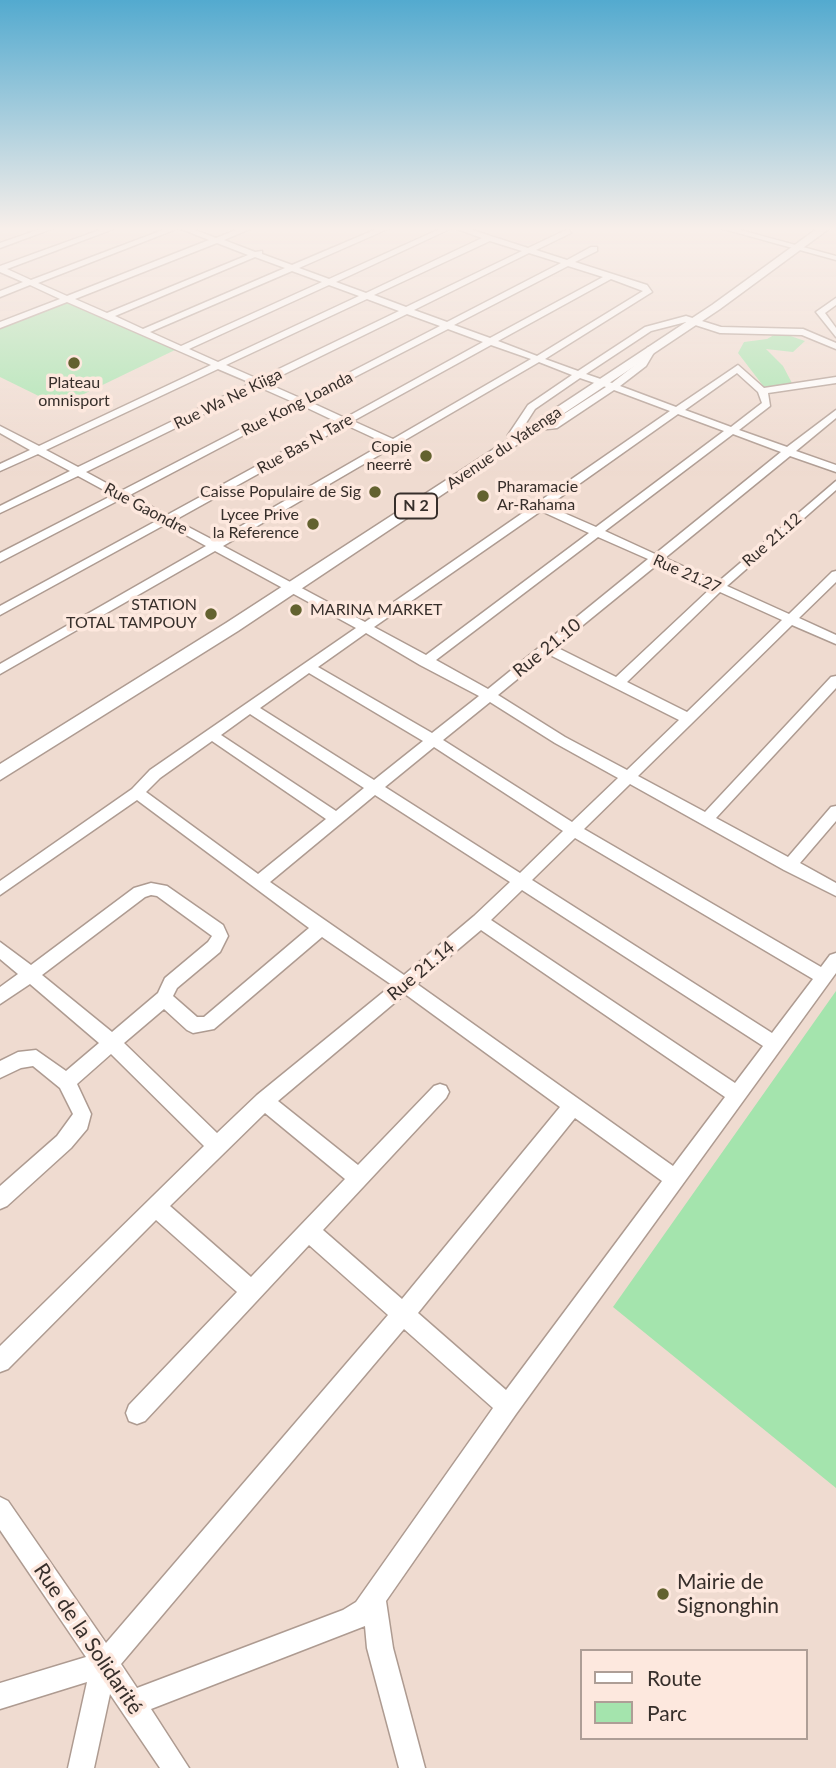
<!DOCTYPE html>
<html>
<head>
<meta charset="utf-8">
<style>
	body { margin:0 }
	#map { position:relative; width:836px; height:1768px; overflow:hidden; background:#efdbd0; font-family:Lato,sans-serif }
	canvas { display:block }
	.legend { position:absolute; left:580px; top:1649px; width:228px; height:91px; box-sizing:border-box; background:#fde8de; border:2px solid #ae9e96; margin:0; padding:9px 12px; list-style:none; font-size:21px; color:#372f2b }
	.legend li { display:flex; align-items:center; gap:14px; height:35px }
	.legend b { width:35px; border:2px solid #ae9e96 }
</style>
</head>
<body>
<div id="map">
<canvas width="836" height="1768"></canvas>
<ul class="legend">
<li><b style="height:9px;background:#fff"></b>Route</li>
<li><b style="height:19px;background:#a4e4ad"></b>Parc</li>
</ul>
</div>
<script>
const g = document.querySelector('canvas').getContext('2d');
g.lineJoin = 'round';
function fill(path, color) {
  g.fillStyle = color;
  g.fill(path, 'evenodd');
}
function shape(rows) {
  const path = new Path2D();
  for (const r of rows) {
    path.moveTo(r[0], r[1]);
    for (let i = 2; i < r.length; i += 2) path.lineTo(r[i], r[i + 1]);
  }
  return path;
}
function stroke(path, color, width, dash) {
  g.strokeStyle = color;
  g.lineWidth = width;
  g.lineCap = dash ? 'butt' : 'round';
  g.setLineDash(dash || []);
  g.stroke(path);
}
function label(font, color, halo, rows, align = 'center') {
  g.font = font + ' Lato,sans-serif';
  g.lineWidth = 7;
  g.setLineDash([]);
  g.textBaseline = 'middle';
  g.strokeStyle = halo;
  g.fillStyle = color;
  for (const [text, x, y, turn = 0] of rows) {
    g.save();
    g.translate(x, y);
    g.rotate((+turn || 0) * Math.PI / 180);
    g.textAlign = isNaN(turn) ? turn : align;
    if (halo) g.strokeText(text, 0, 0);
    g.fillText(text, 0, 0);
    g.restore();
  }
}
fill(shape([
	[67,301,175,350,59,406,0,377,0,327],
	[779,332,805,341,793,352,766,349,783,366,793,385,764,387,738,353,744,342,767,339],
	[836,991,836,1488,613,1307]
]), '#a4e4ad');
stroke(shape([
	[178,228,190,232],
	[525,357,547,365]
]), '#159caa', 2);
const minor = shape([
	[43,228,54,228,0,248,0,243,43,228],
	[105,228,116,228,7,269,31,280,168,228,179,228,38,283,67,296,209,240,179,228,190,228,216,238,241,228,252,228,224,240,255,252,262,251,262,254,292,265,379,228,390,228,299,268,329,279,442,228,452,228,336,282,366,293,482,238,454,228,466,228,528,248,568,229,571,233,536,250,567,260,591,247,597,247,597,251,575,262,647,285,652,292,545,359,578,371,645,327,686,316,721,327,803,329,836,343,836,349,802,335,720,333,686,322,651,331,586,374,612,383,639,362,648,347,654,347,656,349,646,366,620,386,676,407,738,365,764,388,836,377,836,383,768,393,770,406,739,430,787,447,836,410,836,418,796,451,836,465,836,472,790,456,665,558,718,582,836,481,836,490,727,586,789,614,832,572,836,571,836,582,799,618,836,635,836,644,792,625,638,776,705,812,831,677,836,676,836,688,716,818,788,857,831,807,836,806,836,821,800,863,836,883,836,896,784,870,630,784,584,829,821,967,830,955,836,953,836,973,516,1414,386,1601,393,1648,425,1768,399,1768,367,1648,365,1626,151,1709,189,1768,160,1768,110,1694,94,1768,68,1768,87,1682,0,1709,0,1683,86,1657,0,1530,0,1497,8,1501,106,1643,388,1315,309,1245,145,1421,137,1424,129,1421,126,1413,129,1405,237,1292,156,1220,8,1369,0,1372,0,1346,204,1146,111,1054,77,1084,91,1114,87,1129,71,1148,7,1206,0,1209,0,1186,57,1136,73,1114,60,1088,33,1066,21,1068,0,1078,0,1061,18,1052,36,1050,66,1071,99,1043,30,984,0,1004,0,987,18,974,0,959,0,942,31,965,134,888,151,883,167,886,223,925,228,936,220,952,177,988,173,996,197,1017,204,1017,309,928,137,800,0,895,0,881,132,789,150,770,356,628,215,551,0,674,0,664,206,546,166,524,0,615,0,606,158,520,121,499,0,562,0,553,113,495,78,476,0,513,0,506,70,471,38,454,0,471,0,464,30,450,0,433,0,426,39,446,211,365,67,302,0,328,0,322,60,299,30,285,0,297,0,291,23,282,0,272,0,266,105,228],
	[490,241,522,251,406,307,374,295,490,241],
	[217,243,248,255,107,313,75,299,217,243],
	[529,253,561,263,447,322,414,310,529,253],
	[255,257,285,268,143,329,115,316,255,257],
	[568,266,603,277,490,338,454,325,568,266],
	[292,271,322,282,181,346,150,332,292,271],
	[611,279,643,291,537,356,498,341,611,279],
	[329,285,359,296,218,362,189,349,329,285],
	[367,299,399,311,258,379,226,365,367,299],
	[407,314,440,326,300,398,266,383,407,314],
	[448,329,483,342,345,418,308,401,448,329],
	[491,345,531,359,393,439,353,421,491,345],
	[539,362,572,375,528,405,508,435,509,437,517,437,535,409,580,378,606,387,550,423,528,427,528,431,557,428,614,390,670,411,365,622,223,546,539,362],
	[218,369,251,383,78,467,46,450,218,369],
	[737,373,758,392,762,403,731,427,685,410,737,373],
	[259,387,293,402,121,491,86,472,259,387],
	[301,405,337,422,167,515,130,495,301,405],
	[678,414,724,431,596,527,548,506,678,414],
	[346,425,385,443,215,541,175,520,346,425],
	[733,434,781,452,655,554,605,531,733,434],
	[541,511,589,533,426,655,374,627,541,511],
	[598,537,648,559,488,689,436,660,598,537],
	[658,564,711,588,616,677,556,647,658,564],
	[720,592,782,620,687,712,627,682,720,592],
	[366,633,420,665,479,696,432,733,318,667,366,633],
	[548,654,679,720,627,770,565,737,498,695,548,654],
	[309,673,423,741,374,780,260,708,309,673],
	[490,702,555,743,618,778,572,822,443,740,490,702],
	[250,714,364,788,336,811,221,735,250,714],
	[212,741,326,819,258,874,146,792,160,778,212,741],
	[434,747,563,831,520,873,385,787,434,747],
	[375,795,510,882,474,916,404,975,270,882,375,795],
	[575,838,813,979,772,1033,532,880,575,838],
	[522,890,763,1046,735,1083,491,920,522,890],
	[151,895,157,896,212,936,208,942,165,978,158,993,112,1032,42,975,145,897,151,895],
	[481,930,725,1097,673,1166,417,984,481,930],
	[322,937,392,985,257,1095,217,1133,124,1043,164,1009,187,1030,193,1033,214,1029,322,937],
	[405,994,560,1107,402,1299,323,1230,446,1098,449,1092,446,1086,440,1084,434,1086,358,1165,278,1101,405,994],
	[265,1113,345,1179,251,1277,170,1206,265,1113],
	[575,1118,662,1181,506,1390,418,1313,575,1118],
	[404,1329,493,1408,356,1602,343,1610,137,1688,121,1664,404,1329],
	[720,228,733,228,836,256,836,260,720,228],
	[836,298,836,305,825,313,836,328,836,337,816,312,836,298]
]);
const major = shape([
	[818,228,830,228,720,309,238,631,0,780,0,764,226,623,468,466,712,305,818,228]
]);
stroke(minor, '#ae9b91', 3);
stroke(major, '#ae9b91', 3);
fill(minor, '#fff');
fill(major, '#fff');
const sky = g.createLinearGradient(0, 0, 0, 476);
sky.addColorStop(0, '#53aacf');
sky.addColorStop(0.48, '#f8efea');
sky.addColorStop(1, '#f8efea00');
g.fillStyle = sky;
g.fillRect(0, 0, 836, 476);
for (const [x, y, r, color] of [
	[74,363,7,"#63622f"],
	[426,456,7,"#63622f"],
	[375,492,7,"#63622f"],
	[483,496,7,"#63622f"],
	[313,524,7,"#63622f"],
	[296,610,7,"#63622f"],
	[211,614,7,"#63622f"],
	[663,1594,7,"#63622f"]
]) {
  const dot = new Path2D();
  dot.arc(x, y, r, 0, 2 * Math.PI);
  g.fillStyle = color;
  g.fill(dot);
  stroke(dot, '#fde8de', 2.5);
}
label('16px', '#372f2b', '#fde8de', [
	["Plateau",74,383,"center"],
	["omnisport",74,401,"center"],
	["Copie",412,447],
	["neerrė",412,465],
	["Pharamacie",497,487,"left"],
	["Ar-Rahama",497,505,"left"],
	["Caisse Populaire de Sig",361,492],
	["Lycee Prive",299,515],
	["la Reference",299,533],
	["STATION",197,605],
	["TOTAL TAMPOUY",197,623],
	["MARINA MARKET",310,610,"left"]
], 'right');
label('16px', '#372f2b', '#fde8de', [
	["Rue Wa Ne Kiiga",228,399,-26],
	["Rue Kong Loanda",297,404,-27],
	["Rue Bas N Tare",305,444,-29],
	["Avenue du Yatenga",504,448,-34],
	["Rue Gaondre",146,509,28],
	["Rue 21.12",772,540,-41],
	["Rue 21.27",687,574,24]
]);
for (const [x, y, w] of [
	[416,506,42]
]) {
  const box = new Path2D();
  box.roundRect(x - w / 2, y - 12.5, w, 25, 5);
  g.fillStyle = '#fde8de';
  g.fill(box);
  stroke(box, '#372f2b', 2);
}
label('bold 16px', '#372f2b', null, [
	["N 2",416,506]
]);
label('18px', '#372f2b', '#fde8de', [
	["Rue 21.10",547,648,-39],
	["Rue 21.14",421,971,-40]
]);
label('21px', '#372f2b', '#fde8de', [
	["Mairie de",677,1582],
	["Signonghin",677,1606]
], 'left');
label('21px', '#372f2b', '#fde8de', [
	["Rue de la Solidarité",88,1639,56]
]);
</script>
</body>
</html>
